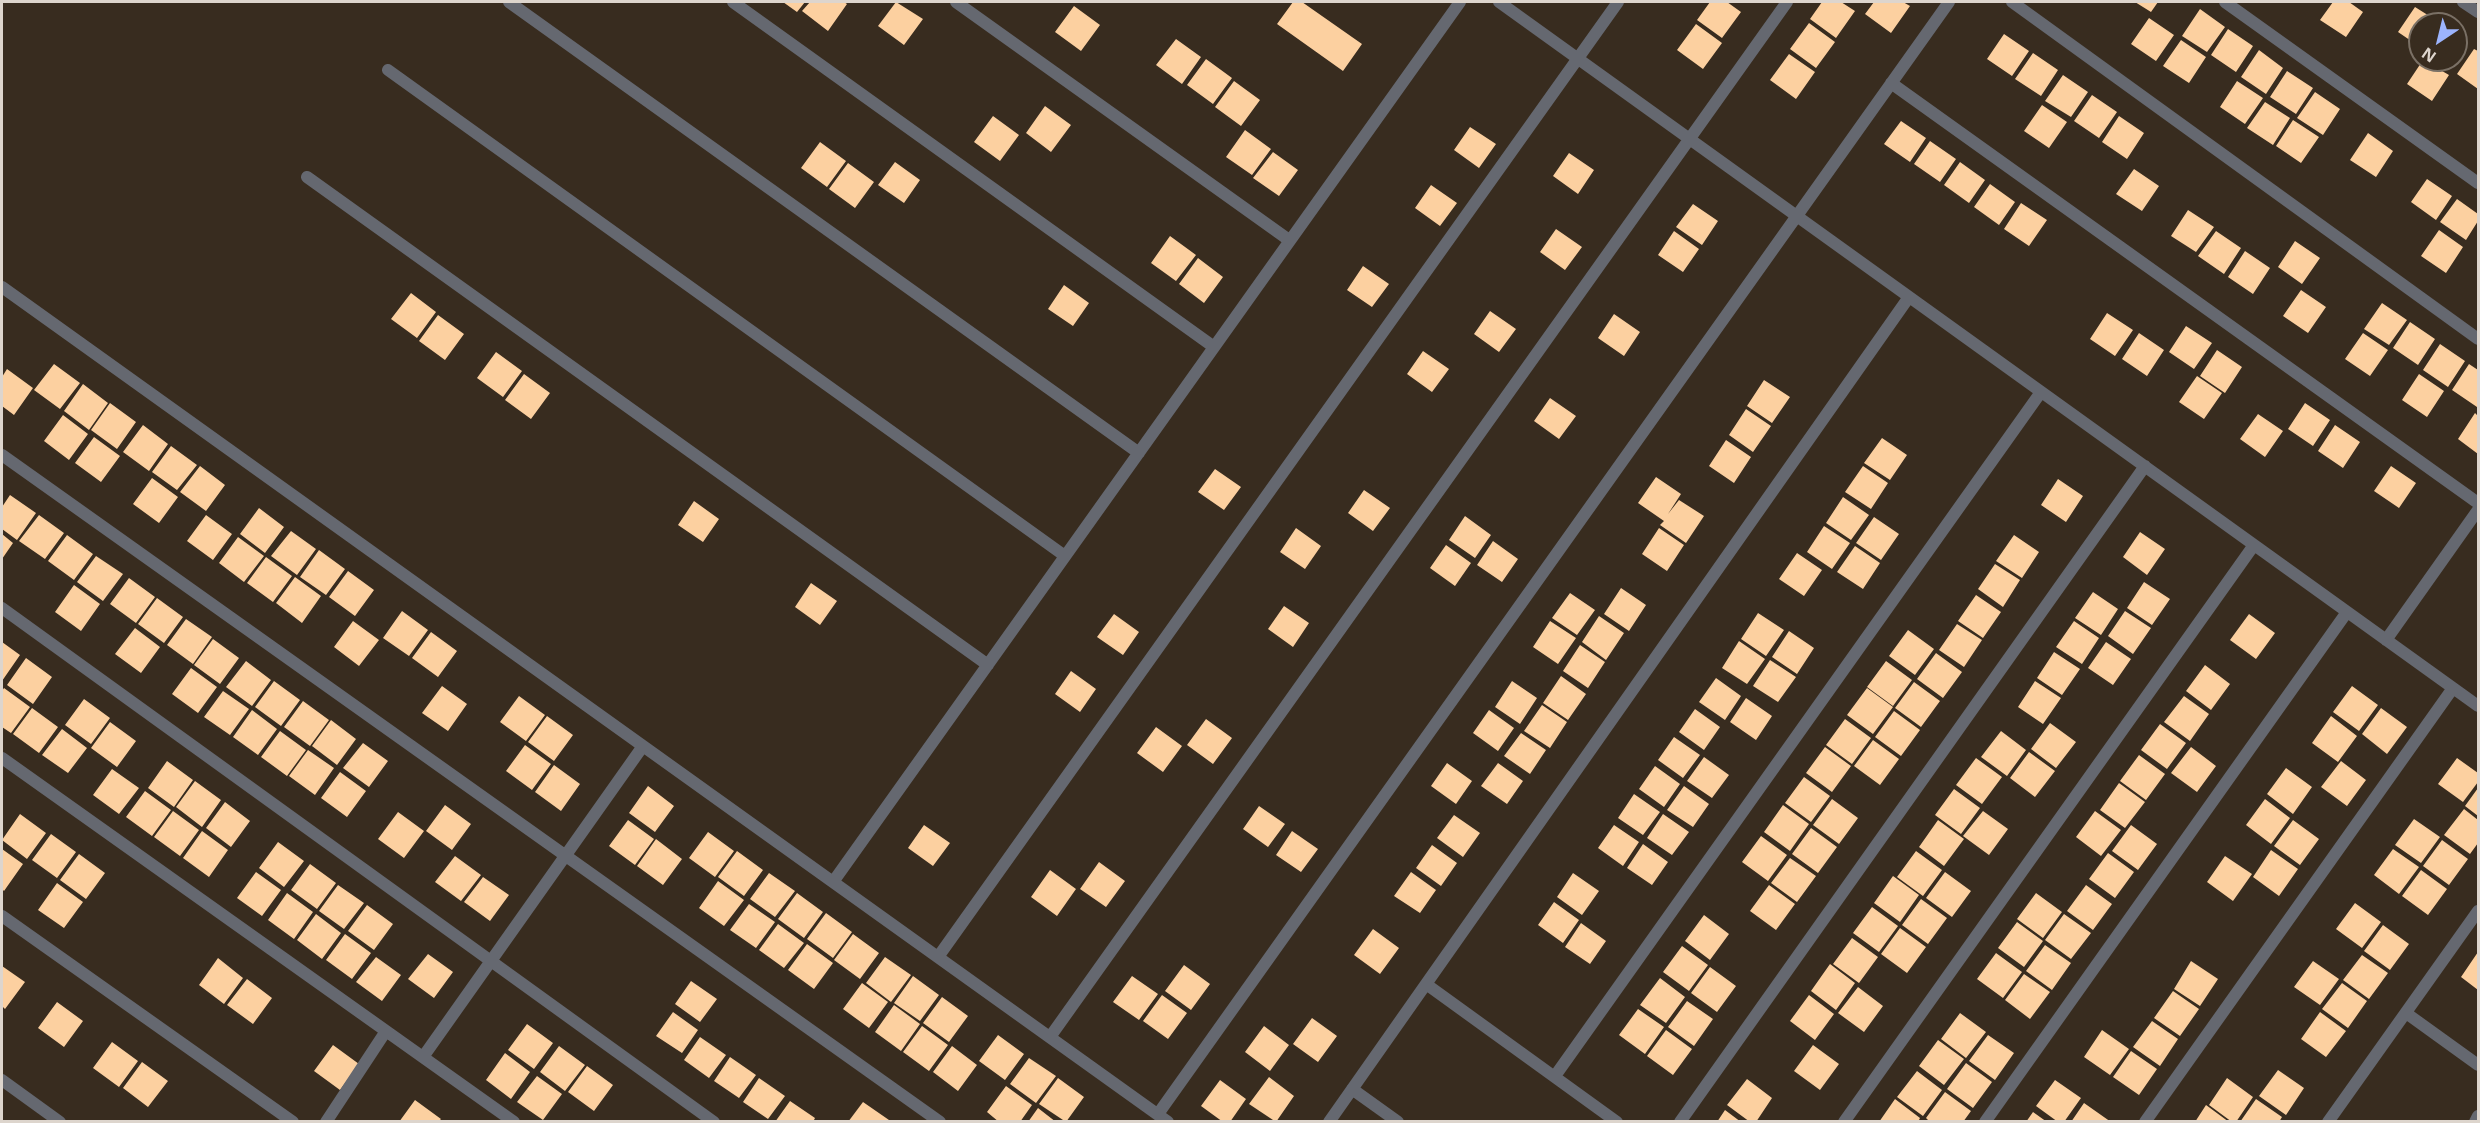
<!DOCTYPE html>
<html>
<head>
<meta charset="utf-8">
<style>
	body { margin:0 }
	#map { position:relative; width:2480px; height:1123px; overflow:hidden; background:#382c1f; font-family:"Noto Sans",sans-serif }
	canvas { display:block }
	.frame { position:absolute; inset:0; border:3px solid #ddd5cd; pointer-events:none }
	.north { position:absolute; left:2408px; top:12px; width:60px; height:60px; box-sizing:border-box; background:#382c1f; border:2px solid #7a7065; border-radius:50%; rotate:215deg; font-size:16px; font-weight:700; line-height:24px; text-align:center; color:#ddd5cd }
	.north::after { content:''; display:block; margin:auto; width:21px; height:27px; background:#9cb4fd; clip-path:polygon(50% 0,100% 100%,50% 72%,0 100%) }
</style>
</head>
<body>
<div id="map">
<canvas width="2480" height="1123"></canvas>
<div class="frame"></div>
<div class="north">N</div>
</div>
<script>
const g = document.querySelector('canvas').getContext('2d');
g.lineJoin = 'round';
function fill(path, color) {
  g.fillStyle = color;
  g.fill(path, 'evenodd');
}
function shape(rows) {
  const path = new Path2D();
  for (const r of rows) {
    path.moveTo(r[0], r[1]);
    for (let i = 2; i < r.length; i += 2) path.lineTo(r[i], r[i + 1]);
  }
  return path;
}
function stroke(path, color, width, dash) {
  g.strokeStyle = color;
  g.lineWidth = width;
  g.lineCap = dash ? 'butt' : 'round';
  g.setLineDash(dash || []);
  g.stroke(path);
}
fill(shape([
	[783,2,805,2,797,12],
	[810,2,844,2,847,4,828,31,802,11],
	[896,2,923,19,904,45,878,26],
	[1293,2,1302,2,1362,44,1343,71,1277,24],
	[1710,2,1727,2,1741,12,1722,38,1697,20],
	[1822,2,1841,2,1855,11,1836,38,1810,19],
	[1874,2,1903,2,1910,6,1891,33,1865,14],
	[2135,2,2158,2,2151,12],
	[2333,2,2349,2,2363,12,2346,37,2320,20],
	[1074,6,1100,25,1081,51,1055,32],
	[2415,7,2442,24,2420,24,2420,47,2398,32],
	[2200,9,2225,27,2207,52,2182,36],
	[2149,18,2174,35,2156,61,2131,44],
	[1809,23,1835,42,1816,68,1790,49],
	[1696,24,1722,43,1703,69,1677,50],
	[2228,29,2253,46,2236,72,2211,55],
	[2004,34,2029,51,2012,76,1987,59],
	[1176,39,1201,57,1182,84,1156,65],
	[2181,40,2206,57,2189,83,2163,66],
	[2474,49,2478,51,2478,89,2457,74],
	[2259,50,2283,68,2266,94,2241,77],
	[2033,53,2058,70,2041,96,2015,79],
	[1789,54,1815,72,1796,99,1770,80],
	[1206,59,1232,78,1213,104,1187,85],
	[2423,60,2449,75,2432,101,2407,84],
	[2287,71,2313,88,2296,114,2270,97],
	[2063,75,2088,92,2071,117,2045,101],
	[1234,81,1260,100,1241,126,1215,107],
	[2237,81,2263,98,2245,124,2220,107],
	[2315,92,2340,109,2323,135,2297,118],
	[2092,95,2117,112,2099,138,2074,121],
	[2265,102,2290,118,2273,145,2247,128],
	[2042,105,2067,122,2049,148,2024,131],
	[1045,106,1071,125,1051,152,1026,133],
	[993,116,1019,135,1000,161,974,142],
	[2119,116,2144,133,2127,159,2102,142],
	[2293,120,2319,137,2301,163,2276,146],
	[1901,121,1926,138,1910,162,1884,144],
	[1470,127,1496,144,1479,168,1454,150],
	[1245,130,1271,149,1252,175,1226,157],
	[2368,133,2393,151,2376,177,2350,160],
	[1930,141,1956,159,1940,182,1914,164],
	[820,142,846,161,827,187,801,168],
	[1273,152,1298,170,1279,196,1253,178],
	[1569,153,1594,170,1578,194,1553,176],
	[895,162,920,180,904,203,878,185],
	[1960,162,1985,180,1969,203,1944,185],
	[848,163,874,182,855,208,829,189],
	[2134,169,2159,186,2142,211,2116,194],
	[2427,179,2452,196,2436,220,2411,202],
	[1990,184,2015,202,1999,225,1974,207],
	[1431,185,1457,203,1440,226,1415,208],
	[2457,199,2478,214,2478,221,2466,240,2440,222],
	[2021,203,2047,220,2029,246,2004,229],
	[1693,204,1718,221,1702,245,1676,227],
	[2188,210,2214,227,2196,252,2171,236],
	[1556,229,1582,247,1565,270,1540,252],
	[2439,230,2463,247,2446,273,2421,256],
	[1674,231,1699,249,1683,272,1658,255],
	[2216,231,2241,248,2224,274,2198,256],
	[1170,236,1196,255,1176,281,1151,263],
	[2295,241,2320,258,2302,284,2278,267],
	[2245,251,2270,268,2253,294,2228,277],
	[1198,258,1223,277,1204,303,1179,284],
	[1363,266,1389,284,1372,307,1347,290],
	[1064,285,1089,303,1073,326,1048,309],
	[2301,290,2326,307,2308,333,2283,316],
	[411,293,436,312,417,338,391,319],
	[2382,303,2407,320,2389,345,2364,329],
	[1490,311,1516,329,1499,352,1474,334],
	[2107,313,2133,330,2115,356,2090,339],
	[1614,314,1640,332,1624,356,1598,338],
	[438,315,464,334,445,360,419,341],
	[2410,322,2435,339,2418,365,2393,348],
	[2186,326,2212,343,2194,369,2169,352],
	[2139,333,2164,350,2147,376,2122,359],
	[2363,333,2388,350,2370,376,2345,359],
	[2440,344,2465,361,2448,387,2423,370],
	[2217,350,2242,367,2225,393,2200,376],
	[1423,351,1449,369,1432,392,1407,374],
	[496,352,522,371,503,397,477,378],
	[54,364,80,383,60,409,34,390],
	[2469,364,2478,370,2477,407,2452,390],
	[7,369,33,388,14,415,2,406,2,377],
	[524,374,550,393,531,419,505,400],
	[2419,374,2444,391,2427,417,2402,400],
	[2197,376,2222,393,2204,419,2179,402],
	[1764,380,1790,397,1772,423,1747,406],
	[83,384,108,403,89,430,64,411],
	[1550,398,1576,416,1559,439,1534,421],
	[110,403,136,422,117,449,91,430],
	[2305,403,2330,420,2313,446,2288,429],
	[1746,409,1771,426,1753,452,1729,435],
	[2475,413,2478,416,2478,454,2458,439],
	[2258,414,2283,431,2265,457,2240,439],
	[63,415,88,434,69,460,44,441],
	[143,425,168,444,149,471,123,452],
	[2335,425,2360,442,2343,468,2318,451],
	[94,437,120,456,101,482,75,463],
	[1882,438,1907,455,1890,480,1864,463],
	[1726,440,1751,457,1734,483,1709,466],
	[171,446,197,465,177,490,152,472],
	[200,466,225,485,206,511,180,492],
	[1863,466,1888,483,1871,509,1845,492],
	[2391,466,2416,483,2399,508,2374,491],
	[1215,469,1241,487,1224,510,1198,492],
	[1656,477,1681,494,1668,514,1679,500,1704,516,1686,543,1660,525,1664,521,1638,503],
	[152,478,178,497,159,523,133,504],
	[2058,479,2083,496,2066,522,2041,505],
	[1364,490,1390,508,1373,531,1348,513],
	[10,495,36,513,17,540,2,529,2,507],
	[1843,497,1869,515,1851,540,1826,523],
	[694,501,719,519,703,542,678,525],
	[259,508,284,527,265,553,240,534],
	[39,515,64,533,45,559,19,541],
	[206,515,232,534,213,560,187,541],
	[1465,516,1491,535,1475,558,1449,540],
	[1874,517,1899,534,1881,560,1856,543],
	[1824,526,1850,543,1832,569,1807,552],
	[1296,528,1321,546,1305,569,1280,552],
	[1659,528,1684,545,1667,571,1642,554],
	[291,531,316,549,297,575,271,556],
	[2140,532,2165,549,2147,575,2123,557],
	[2,534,13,543,2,559],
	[67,535,93,554,74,580,48,561],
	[2014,535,2039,552,2022,578,1996,561],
	[238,537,264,556,244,582,219,563],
	[1493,541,1518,559,1502,582,1477,565],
	[1446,545,1471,563,1455,586,1430,568],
	[1855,546,1880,563,1863,589,1837,572],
	[319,550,345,569,326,595,300,577],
	[1797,553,1822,570,1804,596,1779,579],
	[96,556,123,574,103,601,77,582],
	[266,557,292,576,273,602,247,583],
	[1995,564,2020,580,2003,607,1978,589],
	[348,571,374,590,355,616,329,597],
	[295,577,321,596,302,623,276,603],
	[129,578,155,597,136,623,110,604],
	[2144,582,2170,599,2152,625,2127,608],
	[811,583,837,601,820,625,795,607],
	[74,585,100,604,81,631,55,612],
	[1621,588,1646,605,1629,631,1604,614],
	[2093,592,2118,609,2101,635,2075,618],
	[1570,593,1595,610,1577,635,1552,618],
	[1976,595,2001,612,1983,638,1958,621],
	[157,598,183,617,164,643,138,624],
	[1284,606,1309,623,1293,647,1268,629],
	[402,611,428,630,409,656,383,638],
	[2125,611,2151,628,2133,654,2108,636],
	[1758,613,1784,630,1766,656,1741,639],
	[1114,614,1139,632,1123,655,1097,637],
	[2249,614,2275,633,2256,659,2230,640],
	[1599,616,1624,633,1606,660,1582,642],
	[186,619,212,637,193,664,167,645],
	[353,621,379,640,359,666,334,647],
	[1550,621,1576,638,1558,664,1533,647],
	[2074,621,2099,638,2082,664,2056,647],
	[1957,624,1982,640,1964,667,1939,650],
	[135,628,160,647,141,673,115,654],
	[1908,630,1934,649,1915,675,1889,656],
	[1789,631,1814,648,1797,674,1772,657],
	[431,632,457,651,438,677,412,658],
	[213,639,239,658,220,684,194,665],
	[1739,641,1765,659,1747,684,1722,668],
	[2,642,20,655,2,681],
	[2106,642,2131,659,2113,685,2088,668],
	[1580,645,1605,662,1588,688,1563,671],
	[2054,652,2080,669,2062,695,2037,678],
	[1936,653,1962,672,1943,698,1917,679],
	[26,658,52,677,33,704,7,685],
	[1770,660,1796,677,1778,702,1753,686],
	[246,661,271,680,252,706,226,687],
	[1886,661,1912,680,1893,706,1867,687],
	[2205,665,2230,684,2211,710,2186,691],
	[191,668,217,687,198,713,172,694],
	[1071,671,1096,689,1080,712,1055,694],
	[1561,676,1586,694,1568,720,1543,703],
	[1716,678,1741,696,1725,720,1699,702],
	[274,681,300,700,281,726,255,707],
	[1512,681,1537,698,1520,724,1495,707],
	[2035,681,2061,698,2043,724,2018,707],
	[1914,682,1940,701,1921,727,1895,708],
	[442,686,467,704,448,731,422,713],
	[2352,686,2378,705,2359,731,2333,712],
	[4,688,30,707,11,733,2,727,2,691],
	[1867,688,1893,707,1873,734,1847,715],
	[223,691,249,709,230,735,204,717],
	[519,696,545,715,526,741,500,722],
	[2184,696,2209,714,2190,741,2164,722],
	[1746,698,1772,716,1756,740,1730,722],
	[84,699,110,718,91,744,65,725],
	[303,701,329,720,310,746,284,727],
	[1542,705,1567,722,1550,748,1524,731],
	[32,708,58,727,39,753,13,734],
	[2381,708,2407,727,2387,754,2362,734],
	[1695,709,1720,727,1704,750,1679,732],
	[252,710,277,729,258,755,233,737],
	[1489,710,1514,728,1498,751,1473,733],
	[1894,711,1920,730,1901,756,1875,737],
	[547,716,573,735,554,761,528,742],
	[2331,716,2357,736,2338,762,2312,743],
	[1206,719,1232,738,1213,764,1187,745],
	[1845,719,1871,738,1852,764,1826,745],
	[331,720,356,739,337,765,312,746],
	[110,722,136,741,117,767,91,748],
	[2050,723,2076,742,2056,768,2031,749],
	[2160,724,2186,743,2167,769,2141,750],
	[1156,727,1182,746,1163,772,1137,753],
	[62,729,87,748,68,773,42,755],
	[280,731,306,750,287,776,261,757],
	[2001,731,2026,750,2007,776,1981,757],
	[1521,733,1546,750,1530,774,1504,756],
	[1674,737,1700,755,1683,778,1658,760],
	[1873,740,1899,759,1880,785,1854,766],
	[363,743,388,761,369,787,343,768],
	[525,745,551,764,532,790,506,771],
	[1825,747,1851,766,1832,792,1806,773],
	[2191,747,2216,766,2197,792,2171,773],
	[308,750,334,768,315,795,289,776],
	[2029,752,2055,771,2035,797,2010,778],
	[2139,755,2165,774,2146,800,2120,781],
	[1704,757,1729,775,1712,798,1687,781],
	[1976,758,2002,777,1982,804,1956,785],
	[2457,758,2478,773,2478,782,2463,802,2438,784],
	[167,761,193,780,174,807,148,788],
	[2341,761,2366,780,2347,806,2321,787],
	[1447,763,1472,781,1456,804,1431,786],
	[1498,763,1523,781,1507,804,1481,786],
	[554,765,580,784,561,811,535,792],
	[1655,766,1680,784,1664,807,1639,789],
	[2286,768,2312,787,2293,814,2267,794],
	[112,769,139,788,119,814,93,795],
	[340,772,366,791,347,817,321,798],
	[1804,777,1830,796,1811,822,1785,803],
	[195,781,221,800,202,827,176,807],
	[2119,783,2145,802,2125,828,2100,810],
	[648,786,674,806,655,832,629,813],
	[1684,786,1709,804,1693,827,1667,810],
	[2478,788,2478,816,2465,806],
	[1954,789,1980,808,1961,834,1935,815],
	[145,791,171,810,152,836,126,817],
	[1634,794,1660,812,1643,835,1618,818],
	[1832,799,1858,818,1839,844,1813,825],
	[2265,799,2290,818,2271,844,2246,825],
	[225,802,250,821,231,847,206,828],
	[445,805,471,824,452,850,426,831],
	[1783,805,1809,824,1790,851,1764,832],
	[1259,806,1285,824,1268,847,1243,829],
	[2464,809,2478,820,2478,843,2470,854,2444,835],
	[173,811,199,830,180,856,154,837],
	[1983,811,2008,829,1989,855,1963,836],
	[2095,811,2121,830,2101,856,2076,837],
	[398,812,424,831,404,858,378,839],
	[20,814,46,833,27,859,2,840],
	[1663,814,1689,832,1672,855,1647,838],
	[1454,815,1480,833,1463,857,1437,838],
	[2414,819,2440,837,2421,863,2395,845],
	[628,820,654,839,635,865,609,846],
	[1938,820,1964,839,1944,866,1919,847],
	[2293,820,2319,839,2300,865,2274,846],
	[924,825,950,843,933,866,908,848],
	[1614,825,1639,842,1623,866,1598,848],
	[2131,825,2157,844,2138,870,2112,851],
	[1811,828,1837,847,1818,873,1792,854],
	[202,831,228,850,209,877,183,858],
	[1292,831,1318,849,1301,872,1276,855],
	[708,832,734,851,715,877,689,858],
	[51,834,76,852,57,878,32,860],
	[1761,836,1787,855,1768,881,1742,862],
	[656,839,682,859,663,885,637,866],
	[2442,840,2468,859,2449,885,2423,866],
	[278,842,304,861,284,887,259,868],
	[1643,844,1668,862,1652,885,1627,868],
	[1432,845,1457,863,1441,886,1416,868],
	[2,849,23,864,4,891,2,889],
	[2393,849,2419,867,2399,894,2374,875],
	[2271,850,2298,869,2279,896,2253,877],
	[737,851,763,870,744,896,718,877],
	[1916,851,1942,870,1923,896,1897,877],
	[2108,853,2134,872,2115,898,2089,879],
	[79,854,105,873,86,899,60,880],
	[455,856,481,875,461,901,435,882],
	[2225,856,2252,874,2233,901,2207,882],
	[1790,858,1816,876,1797,902,1771,883],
	[1099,862,1125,881,1106,907,1080,889],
	[310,864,336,883,317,909,291,890],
	[1050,870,1076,889,1057,916,1031,897],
	[2421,870,2447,889,2428,915,2402,896],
	[256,872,281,890,262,916,237,898],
	[1411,872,1436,890,1420,913,1394,896],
	[1945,872,1971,891,1952,917,1926,898],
	[769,873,795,891,775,917,750,899],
	[1573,873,1599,891,1582,915,1557,897],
	[1893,876,1919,895,1900,922,1874,903],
	[483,877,509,895,490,921,464,902],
	[718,881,744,900,724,926,699,908],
	[57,883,83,902,64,928,38,910],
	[338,885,364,903,344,929,319,911],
	[1769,885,1795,904,1776,930,1750,911],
	[2086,885,2112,904,2093,930,2067,911],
	[287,893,313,912,294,939,268,920],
	[797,893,823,912,804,938,778,919],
	[2036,893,2062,912,2043,938,2017,919],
	[1921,899,1947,918,1928,944,1902,925],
	[1554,902,1579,920,1563,943,1538,925],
	[2355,903,2381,922,2362,948,2336,929],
	[749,904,775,922,756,948,730,930],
	[367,905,393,924,374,950,348,931],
	[1872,907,1898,926,1879,952,1853,933],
	[826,913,852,932,833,958,807,939],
	[316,914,341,933,322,959,297,940],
	[2064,914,2091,933,2071,959,2045,940],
	[1704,915,1729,934,1710,960,1685,941],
	[2017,922,2043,941,2024,967,1998,948],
	[1581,923,1606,941,1590,964,1565,947],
	[778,924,804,943,784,968,759,950],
	[2383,925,2409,944,2390,970,2364,951],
	[1900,928,1926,947,1907,973,1881,954],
	[1373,929,1399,948,1380,974,1354,955],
	[345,934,371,953,352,979,326,960],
	[853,934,879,953,860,979,834,960],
	[1852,938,1878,957,1859,983,1833,964],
	[807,944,833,963,814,989,788,970],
	[2045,945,2071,963,2052,990,2026,971],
	[1682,946,1708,965,1689,991,1663,972],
	[2478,952,2478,990,2461,977],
	[1996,953,2022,972,2003,998,1977,979],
	[428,954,453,972,434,998,408,979],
	[2362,955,2388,973,2369,999,2343,980],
	[376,957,401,975,382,1001,356,982],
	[885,957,911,975,891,1002,866,983],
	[218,958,243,978,224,1004,199,985],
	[2191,961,2218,979,2200,1006,2174,989],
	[2313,961,2339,979,2320,1005,2294,987],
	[1830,964,1855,983,1836,1010,1811,991],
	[1184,965,1210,984,1191,1010,1165,991],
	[2,966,25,982,5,1009,2,1006],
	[1710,967,1736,986,1717,1012,1691,993],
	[2024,974,2050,992,2030,1019,2005,1000],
	[913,976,939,995,920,1021,894,1003],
	[1132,976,1158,994,1139,1020,1113,1002],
	[1660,978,1685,997,1666,1023,1640,1005],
	[247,979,272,998,253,1024,227,1005],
	[691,981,717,999,700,1022,675,1004],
	[862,983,888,1002,869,1028,843,1009],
	[2342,983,2367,1001,2348,1028,2322,1009],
	[1858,987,1883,1006,1864,1032,1838,1013],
	[2173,991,2199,1009,2180,1036,2154,1018],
	[1162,995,1187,1013,1168,1039,1143,1021],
	[1809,995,1834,1014,1815,1040,1790,1021],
	[942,997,968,1016,949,1042,923,1023],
	[1687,1001,1713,1019,1694,1046,1668,1027],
	[57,1002,83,1021,64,1047,38,1028],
	[894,1005,920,1024,901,1051,875,1032],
	[1638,1009,1664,1027,1645,1054,1619,1035],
	[673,1012,698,1030,682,1053,656,1036],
	[2320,1012,2346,1031,2326,1057,2301,1039],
	[1960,1013,1986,1032,1966,1058,1941,1039],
	[1312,1018,1337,1036,1318,1062,1293,1044],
	[2152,1021,2178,1039,2160,1066,2133,1047],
	[527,1024,553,1043,534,1069,508,1050],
	[922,1026,948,1045,929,1071,903,1052],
	[1264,1026,1289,1045,1270,1071,1245,1052],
	[1666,1030,1692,1049,1673,1075,1647,1056],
	[2102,1030,2129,1049,2110,1075,2084,1057],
	[998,1035,1024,1054,1005,1080,979,1061],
	[1988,1035,2014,1053,1995,1080,1969,1061],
	[700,1037,726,1055,709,1078,684,1060],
	[1938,1040,1964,1059,1944,1085,1919,1066],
	[112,1042,138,1061,119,1087,93,1068],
	[333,1045,359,1064,340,1090,314,1071],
	[1813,1045,1839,1064,1820,1090,1794,1071],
	[559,1046,585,1065,565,1091,540,1072],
	[952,1046,977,1065,958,1091,933,1072],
	[2131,1051,2157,1069,2139,1095,2113,1077],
	[505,1053,530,1072,511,1099,486,1080],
	[730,1057,756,1075,739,1098,714,1081],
	[1029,1058,1056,1076,1036,1103,1010,1084],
	[142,1062,168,1081,148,1107,123,1088],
	[1966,1063,1992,1082,1973,1108,1947,1089],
	[587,1066,613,1085,594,1111,568,1092],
	[2278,1070,2304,1088,2286,1115,2259,1096],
	[1917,1071,1942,1090,1923,1116,1897,1097],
	[537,1076,562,1094,543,1120,517,1102],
	[1269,1077,1294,1096,1276,1122,1249,1104],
	[759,1078,785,1096,768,1119,743,1102],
	[1058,1078,1084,1097,1066,1122,1039,1104],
	[2227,1078,2253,1097,2236,1122,2232,1122,2209,1105],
	[1747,1079,1772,1098,1756,1122,1750,1122,1727,1105],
	[1220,1080,1246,1099,1230,1122,1223,1122,1201,1106],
	[2055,1080,2081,1098,2064,1122,2058,1122,2036,1106],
	[1006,1086,1032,1105,1020,1122,999,1122,987,1112],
	[1945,1092,1971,1111,1963,1122,1930,1122,1926,1118],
	[1895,1099,1920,1118,1918,1122,1879,1122],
	[2256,1099,2282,1117,2279,1122,2240,1122],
	[415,1100,441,1119,438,1122,399,1122],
	[790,1101,815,1118,813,1122,775,1122],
	[863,1102,889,1120,888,1122,848,1122],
	[2084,1103,2111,1122,2071,1122],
	[2206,1105,2229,1122,2195,1122],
	[1038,1108,1056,1122,1028,1122],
	[1725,1110,1741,1122,1717,1122],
	[2033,1112,2047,1122,2026,1122]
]), '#fcd0a0');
stroke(shape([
	[509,2,1139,453],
	[733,2,1214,347],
	[956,2,1289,240],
	[1499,2,2478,706],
	[2012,2,2478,339],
	[2225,2,2478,183],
	[2463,2,2478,12],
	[388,70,1065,556],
	[1891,83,2478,503],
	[307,177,988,665],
	[2,287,1168,1122],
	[2,455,940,1122],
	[2,608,714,1122],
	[2386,640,2478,510],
	[2,758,514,1122],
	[833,882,1460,2],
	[2,916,293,1122],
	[938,957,1618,2],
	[1426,984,1617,1122],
	[2406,1013,2478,1065],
	[1050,1037,1787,2],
	[423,1057,643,746],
	[1555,1076,2041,392],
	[2,1080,60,1122],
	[1352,1089,1398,1122],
	[1158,1114,1949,2],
	[326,1122,386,1031],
	[1329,1122,1909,297],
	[1680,1122,2145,466],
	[1844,1122,2254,545],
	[1985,1122,2347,612],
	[2145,1122,2453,688],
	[2328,1122,2478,911],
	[2475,1122,2478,1116]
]), '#656870', 12);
</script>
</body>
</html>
